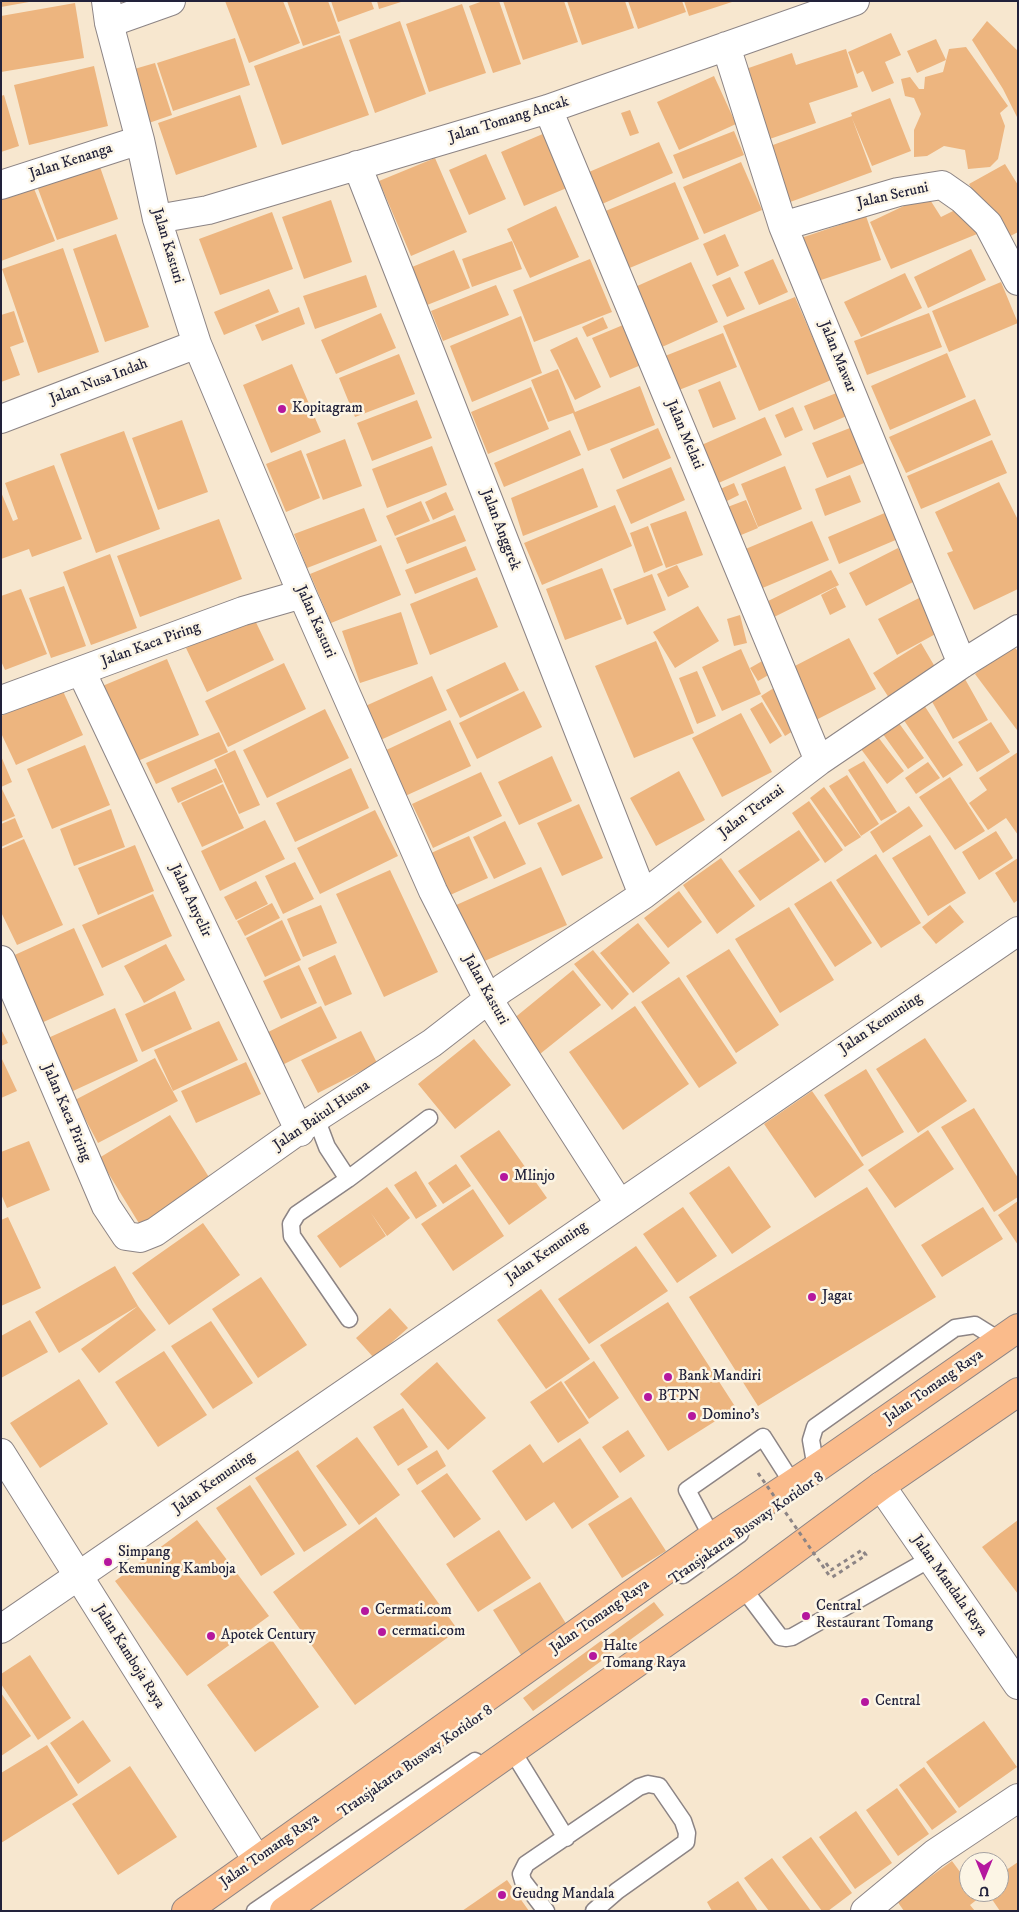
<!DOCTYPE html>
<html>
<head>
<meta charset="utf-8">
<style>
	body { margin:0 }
	#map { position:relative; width:1019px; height:1912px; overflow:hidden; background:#f7e7cf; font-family:"IM FELL DW Pica",serif }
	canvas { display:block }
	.frame { position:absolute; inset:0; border:2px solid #22223b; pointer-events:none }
	.north { position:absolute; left:959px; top:1852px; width:50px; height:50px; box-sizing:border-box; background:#fcf5e5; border:1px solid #a5a1a1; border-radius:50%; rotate:180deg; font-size:14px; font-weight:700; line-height:20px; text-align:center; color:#22223b }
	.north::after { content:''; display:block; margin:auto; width:18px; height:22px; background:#b5179e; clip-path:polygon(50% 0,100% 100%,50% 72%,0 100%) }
</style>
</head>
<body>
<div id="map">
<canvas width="1019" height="1912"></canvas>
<div class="frame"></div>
<div class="north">U</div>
</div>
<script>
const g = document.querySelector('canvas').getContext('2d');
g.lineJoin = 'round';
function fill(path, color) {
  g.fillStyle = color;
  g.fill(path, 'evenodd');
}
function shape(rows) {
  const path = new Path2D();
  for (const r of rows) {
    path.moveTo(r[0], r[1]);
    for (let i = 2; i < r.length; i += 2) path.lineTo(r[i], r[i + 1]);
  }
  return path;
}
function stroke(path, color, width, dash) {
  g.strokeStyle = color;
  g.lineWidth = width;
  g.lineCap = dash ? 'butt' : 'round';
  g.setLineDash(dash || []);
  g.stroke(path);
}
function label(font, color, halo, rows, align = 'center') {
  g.font = font + ' "IM FELL DW Pica",serif';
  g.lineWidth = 5;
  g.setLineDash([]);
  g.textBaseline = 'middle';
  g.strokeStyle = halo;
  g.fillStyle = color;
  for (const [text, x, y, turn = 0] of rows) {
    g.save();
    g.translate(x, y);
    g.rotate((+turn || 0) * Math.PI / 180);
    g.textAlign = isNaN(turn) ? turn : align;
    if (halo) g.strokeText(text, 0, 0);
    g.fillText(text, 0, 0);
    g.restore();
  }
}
fill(shape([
	[1,1,29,1,29,2,1,7],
	[225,1,283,1,300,43,249,63],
	[287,1,328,1,340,33,303,46],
	[331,1,371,1,374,9,338,22],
	[377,1,401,1,401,2,379,9],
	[483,1,499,1,521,64,493,73,469,6],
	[503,1,564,1,578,42,523,60],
	[567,1,625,1,634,28,582,45],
	[628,1,682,1,686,12,638,29],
	[684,1,732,1,732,2,689,16],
	[75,3,84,58,1,72,1,16],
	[462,4,486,73,429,92,406,24],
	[400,21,426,94,375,113,349,40],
	[987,21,1018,51,1018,119,1003,89,972,40],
	[891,33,901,55,885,62,894,83,872,92,863,71,857,74,848,52],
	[340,35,369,115,282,145,254,66],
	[235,38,250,85,173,111,157,63],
	[936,39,946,60,917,73,907,51],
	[966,47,1008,106,1000,113,1005,126,998,159,990,167,968,169,965,150,944,146,927,156,914,157,914,130,921,114,914,98,905,96,901,79,910,77,919,89,924,89,925,77,943,72,949,49],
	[846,49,858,87,809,103,816,123,761,142,737,72,792,53,796,65],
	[155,63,172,115,143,125,124,72],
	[94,66,108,126,29,145,14,85],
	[714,76,736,124,679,150,657,102],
	[4,95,19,146,1,152,1,96],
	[240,95,257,147,176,175,158,123],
	[890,98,911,151,872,166,852,118,872,172,782,205,762,149,852,116,851,113],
	[630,110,639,133,630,136,621,113],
	[734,131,744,155,683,179,673,155],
	[545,133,569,187,524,206,501,152],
	[659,142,673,173,602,204,589,172],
	[486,154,506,199,469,215,449,170],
	[435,158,467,232,411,256,379,181],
	[741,162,762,210,704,234,683,187],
	[99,164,118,219,57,240,37,186],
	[1005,164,1018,185,1018,232,1001,241,969,184],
	[675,182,699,239,620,272,596,215],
	[33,186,55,241,1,261,1,198],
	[927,195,941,217,959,208,982,232,891,269,870,222],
	[331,200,352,262,304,279,282,217],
	[556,206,579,257,530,278,507,229],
	[272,212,293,269,220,295,199,239],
	[866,216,881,260,815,282,801,238],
	[116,234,149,327,105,342,73,249],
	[725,234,739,266,717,276,703,244],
	[512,241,522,269,472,287,462,259],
	[63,248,99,352,38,373,2,269],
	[971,249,986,280,928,308,914,277],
	[454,250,470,288,422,307,407,269],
	[590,259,612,312,534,342,513,290],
	[773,259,788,292,759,305,744,272],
	[691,262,718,322,653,351,626,291],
	[905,273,922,308,861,337,844,302],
	[366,275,377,307,315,329,303,296],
	[730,277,745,309,727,317,712,285],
	[1001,282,1018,323,949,352,932,311],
	[496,285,509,315,443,341,431,311],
	[269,289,279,312,224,335,214,312],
	[795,297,831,380,759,411,723,326],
	[299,307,305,324,262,341,255,325],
	[14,311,24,342,10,347,20,375,1,382,1,315],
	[381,313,396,348,336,374,321,340],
	[929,313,942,347,867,375,854,341],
	[521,316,542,373,472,402,450,346],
	[603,317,608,328,587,337,582,327],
	[623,325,641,365,610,378,592,338],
	[723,333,737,367,679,390,665,356],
	[577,337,601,387,575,400,550,350],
	[947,353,966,397,890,430,871,386],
	[399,354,415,394,355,417,339,378],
	[292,364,321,432,271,453,243,385],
	[558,369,575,412,640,386,655,425,588,451,573,413,548,422,531,380],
	[720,381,736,419,713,428,698,390],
	[531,387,549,429,488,454,471,412],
	[839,392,849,415,814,430,804,406],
	[975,399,991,435,906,473,889,437],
	[417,400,432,438,372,461,357,423],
	[793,407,803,430,785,438,775,415],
	[765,417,782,455,714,485,697,447],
	[182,420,208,492,158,510,132,438],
	[860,424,874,459,827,478,812,443],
	[658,428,671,458,623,479,610,449],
	[570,430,581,455,504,487,494,463],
	[124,431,160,529,96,553,60,454],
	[345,439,362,486,323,500,306,454],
	[992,440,1007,473,921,509,907,476],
	[432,446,447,485,387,508,372,469],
	[301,450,320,498,286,512,266,464],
	[54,465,82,539,32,557,29,549,1,559,1,492,13,521,18,519,5,483],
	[785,466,802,509,758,527,741,484],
	[671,467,685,500,631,524,616,490],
	[583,468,598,507,523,536,511,498],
	[850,475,861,502,825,516,815,489],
	[999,482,1018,520,1018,589,974,610,947,553,953,551,935,512],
	[734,483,739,495,717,506,711,493],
	[446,492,454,510,433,520,425,502],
	[746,500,758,528,729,540,717,511],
	[421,501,430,521,395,536,386,516],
	[615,505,632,546,542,585,524,543],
	[364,508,377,541,307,568,294,534],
	[686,511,703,555,666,568,650,524],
	[887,512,898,539,839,564,828,537],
	[455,515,466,541,407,564,396,538],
	[219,519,242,579,140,617,117,556],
	[812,521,829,560,753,592,736,553],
	[648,526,663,565,644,573,630,533],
	[381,545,401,595,331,623,310,574],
	[466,546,476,570,415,594,405,570],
	[898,548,915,581,866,606,849,573],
	[110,554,137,628,91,645,63,572],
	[677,565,689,587,668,597,657,574],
	[602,568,622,619,565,640,546,589],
	[831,570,839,585,770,619,762,604],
	[652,574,666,610,627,625,613,589],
	[477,577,498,627,430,655,410,604],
	[64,586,86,646,51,658,29,598],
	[836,587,846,607,830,615,821,595],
	[21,589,47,654,5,670,1,661,1,596],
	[923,596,941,631,897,655,878,619],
	[698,606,719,641,675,668,653,632],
	[401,612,418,664,360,683,342,631],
	[740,615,747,643,734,646,727,619],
	[253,616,274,660,207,692,186,648],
	[849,638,876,689,816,720,789,669],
	[656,641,694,733,634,758,595,666],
	[921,643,938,672,891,701,873,673],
	[1013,646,1018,651,1017,730,975,674],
	[741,649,761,694,722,711,702,667],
	[167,659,199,735,133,763,100,687],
	[764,660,772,673,758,681,750,668],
	[505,662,519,690,460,718,446,690],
	[284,663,306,709,228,747,205,701],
	[697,671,716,716,697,724,679,678],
	[432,676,447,710,376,742,361,708],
	[965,679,988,720,953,739,930,698],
	[777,686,801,726,785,736,761,696],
	[62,689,83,735,16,765,1,733,1,716],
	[524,691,542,727,477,759,459,723],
	[762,702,782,736,770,744,750,709],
	[922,702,963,765,943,778,901,716],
	[325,709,349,758,267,798,243,750],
	[741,713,772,772,722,797,692,738],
	[896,719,924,758,908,769,880,730],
	[450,720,471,766,403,797,382,752],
	[991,722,1010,752,977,772,958,742],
	[219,732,228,752,156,784,146,763],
	[875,733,904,771,887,784,858,745],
	[85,745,110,805,52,829,27,769],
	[235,750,260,805,239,814,214,760],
	[1018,752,1018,835,1006,818,988,830,969,803,987,790,979,778],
	[1,756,12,782,1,787],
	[552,756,572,801,519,825,498,782],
	[864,761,897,812,881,821,848,770],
	[928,762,940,778,916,794,905,778],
	[216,768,223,782,178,803,171,788],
	[351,768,369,808,295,842,276,803],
	[679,771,705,820,656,846,630,798],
	[481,772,502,816,433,848,412,804],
	[847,775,879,824,861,836,829,786],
	[950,777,985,831,955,850,919,797],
	[223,784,244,828,202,847,181,803],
	[1,787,15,816,1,822],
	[824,787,861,837,845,847,810,798],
	[809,801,843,850,825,863,792,813],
	[579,804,603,858,562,876,537,823],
	[909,806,923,826,883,853,870,832],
	[111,809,125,847,74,866,60,829],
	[375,810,398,856,320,894,297,848],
	[15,818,23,837,1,847,1,824],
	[265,820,285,859,220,891,201,851],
	[505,821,526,864,494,879,473,837],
	[799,830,820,860,760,901,738,871],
	[996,831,1013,858,979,880,962,852],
	[930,835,966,893,928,916,892,858],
	[469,836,488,878,439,900,420,858],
	[24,839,63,925,17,945,1,912,1,849],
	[135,845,154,891,98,915,78,868],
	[876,854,921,923,881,948,836,880],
	[721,858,755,906,717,934,683,885],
	[1018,858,1018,900,1014,903,995,873],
	[295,862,314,899,283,914,265,876],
	[541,867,567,925,480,963,454,906],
	[390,870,438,972,384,997,336,894],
	[256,881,268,904,236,920,224,897],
	[831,881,872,943,835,967,794,904],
	[679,891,702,922,668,948,644,918],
	[153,894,172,936,102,968,82,925],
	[272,903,280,918,245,936,237,921],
	[321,905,337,943,303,957,287,919],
	[950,905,964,922,936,944,922,927],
	[789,907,834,980,780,1013,735,939],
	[282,920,301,960,265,977,246,938],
	[638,923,670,963,633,993,600,953],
	[74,928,104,995,39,1024,8,958],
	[166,944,185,980,144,1003,124,966],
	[729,949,779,1025,736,1053,686,976],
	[593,950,629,994,612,1010,574,964],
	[335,955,352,994,325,1006,308,968],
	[299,965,317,1003,281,1019,263,981],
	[573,970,601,1005,535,1058,507,1024],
	[679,977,737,1063,699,1088,641,1002],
	[175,991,192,1029,142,1052,125,1014],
	[321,1006,337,1038,274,1069,258,1037],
	[635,1006,689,1084,623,1130,569,1052],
	[115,1008,138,1061,73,1091,48,1038],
	[219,1021,238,1060,173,1091,154,1050],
	[1,1029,8,1043,1,1046],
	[361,1031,377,1063,318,1093,301,1060],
	[925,1038,967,1101,918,1133,876,1069],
	[474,1039,511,1085,455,1129,418,1084],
	[1,1057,17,1091,1,1098],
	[155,1058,178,1101,98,1143,75,1100],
	[246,1062,261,1094,196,1123,181,1091],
	[866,1069,904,1132,862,1157,824,1095],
	[812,1091,864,1165,815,1198,764,1124],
	[974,1108,1018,1178,1018,1197,994,1212,941,1127],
	[170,1115,212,1182,140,1225,99,1158],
	[499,1130,547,1198,509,1225,460,1156],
	[928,1130,954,1169,895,1208,868,1170],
	[29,1141,50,1190,7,1208,1,1194,1,1152],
	[456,1164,471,1186,443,1204,428,1183],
	[729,1166,771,1227,732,1254,689,1193],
	[416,1171,437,1206,416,1219,394,1185],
	[387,1187,410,1218,387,1236,371,1213,386,1236,340,1268,317,1236],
	[867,1187,936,1297,758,1406,689,1297],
	[473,1189,504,1236,453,1271,421,1224],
	[1018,1201,1018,1245,998,1215],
	[683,1207,717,1256,677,1283,643,1234],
	[983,1207,1003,1239,942,1277,921,1245],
	[8,1217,41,1288,1,1306,1,1220],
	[203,1223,240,1275,169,1325,132,1273],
	[636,1246,668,1291,589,1344,558,1299],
	[115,1266,138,1306,156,1330,99,1373,81,1349,138,1306,59,1353,35,1312],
	[261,1277,307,1345,258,1378,212,1309],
	[541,1289,590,1359,546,1389,497,1320],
	[668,1302,736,1408,668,1451,600,1345],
	[390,1308,408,1328,374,1358,356,1338],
	[30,1320,48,1352,1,1378,1,1336],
	[211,1321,253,1383,213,1409,171,1346],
	[164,1351,207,1415,158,1447,115,1382],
	[594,1361,619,1398,589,1419,564,1382],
	[437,1362,486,1418,448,1450,400,1394],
	[79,1379,108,1424,40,1468,10,1423],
	[561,1381,589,1423,558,1443,530,1402],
	[403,1408,428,1447,398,1466,373,1427],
	[628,1430,645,1456,620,1473,602,1447],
	[357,1437,400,1495,359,1525,316,1466],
	[580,1438,619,1497,572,1529,554,1502,526,1521,492,1471,530,1444,543,1463],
	[298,1450,347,1525,304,1552,255,1478],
	[437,1450,446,1466,417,1485,407,1469],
	[447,1473,481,1519,454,1538,421,1491],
	[250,1485,295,1554,261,1576,216,1508],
	[631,1497,666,1551,622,1578,588,1524],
	[376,1517,458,1630,355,1705,273,1592],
	[197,1520,269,1616,187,1676,115,1581],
	[1018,1520,1018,1594,982,1547],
	[499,1530,531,1578,478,1612,446,1564],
	[540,1582,570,1630,523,1658,493,1610],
	[654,1602,664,1615,533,1711,523,1698],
	[272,1640,319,1707,255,1752,207,1685],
	[30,1655,71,1718,38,1740,1,1684,1,1674],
	[1,1693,31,1736,1,1756],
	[83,1720,111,1761,78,1784,50,1743],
	[984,1721,1017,1767,959,1808,926,1762],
	[47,1745,78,1795,1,1843,1,1773],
	[130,1766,177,1837,118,1875,72,1804],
	[924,1767,957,1812,932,1830,899,1785],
	[897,1788,929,1834,898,1856,866,1810],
	[856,1811,892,1863,855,1889,819,1837],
	[811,1837,852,1893,828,1911,822,1911,782,1857],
	[772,1858,811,1911,769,1911,744,1878],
	[952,1861,969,1884,969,1892,975,1892,979,1898,970,1905,975,1911,904,1911,897,1901],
	[1018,1862,1018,1911,1000,1911,987,1892,999,1892,999,1875],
	[507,1880,529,1911,462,1911],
	[738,1881,758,1911,712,1911,707,1902]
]), '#edb57f');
const service = shape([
	[316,1118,327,1147,348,1179],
	[349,1319,292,1236,291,1224,297,1214,348,1179,429,1118],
	[821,1465,814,1457,811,1440,815,1427,955,1328,975,1325,991,1335,996,1344],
	[712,1537,687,1490,763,1437,793,1484],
	[683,1575,740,1534],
	[743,1588,780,1637,786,1638,792,1637,930,1559],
	[513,1752,566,1838],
	[255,1911,475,1761],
	[546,1911,523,1881,521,1874,526,1864,639,1787,648,1784,659,1786,683,1821,687,1833,686,1842,617,1891,594,1911]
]);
const minor = shape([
	[106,1,109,23,140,140,157,219,197,344,302,594,433,891,488,999,619,1203],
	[109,23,171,1],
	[726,46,783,226,962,664],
	[548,109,819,761],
	[357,165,643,895],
	[1,185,140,140],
	[157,219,208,210,548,109,855,1],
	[783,226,898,192,942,185,962,199,988,224,1018,281],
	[1,419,197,344],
	[81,671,300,1132],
	[1,700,243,611,302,594],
	[1,960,106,1206,126,1236,140,1238,155,1232,316,1118,432,1043,503,988,643,895,819,761,962,664,1018,629],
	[1,1629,1018,931],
	[865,1911,934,1854,1018,1798]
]);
const tertiary = shape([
	[1,1453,257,1860],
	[881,1486,1018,1685]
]);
const primary = shape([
	[186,1911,712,1537,821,1465,1018,1328],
	[284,1911,743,1588,881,1486,1018,1392]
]);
stroke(service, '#8c8485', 19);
stroke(minor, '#8c8485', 30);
stroke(tertiary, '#8c8485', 30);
stroke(primary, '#8c8485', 30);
stroke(shape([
	[826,1563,831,1570,862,1550,866,1555,831,1578]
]), '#8c8485', 3, [4, 4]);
stroke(service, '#fff', 16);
stroke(minor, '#fff', 28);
stroke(tertiary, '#fff', 28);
stroke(primary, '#fabb8b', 28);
stroke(shape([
	[758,1473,831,1578]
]), '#8c8485', 3, [4, 4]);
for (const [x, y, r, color] of [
	[282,409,5,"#b5179e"],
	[504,1177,5,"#b5179e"],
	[812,1297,5,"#b5179e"],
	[668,1377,5,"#b5179e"],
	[648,1397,5,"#b5179e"],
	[692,1416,5,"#b5179e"],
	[108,1562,5,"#b5179e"],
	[365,1611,5,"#b5179e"],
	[806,1616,5,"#b5179e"],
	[382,1632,5,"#b5179e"],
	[211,1636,5,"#b5179e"],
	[593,1656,5,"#b5179e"],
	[865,1702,5,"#b5179e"],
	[502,1895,5,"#b5179e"]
]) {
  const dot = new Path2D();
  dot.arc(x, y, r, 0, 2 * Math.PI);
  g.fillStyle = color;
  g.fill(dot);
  stroke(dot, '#fcf5e5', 2);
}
label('15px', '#22223b', '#fcf5e5', [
	["Jalan Tomang Ancak",509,120,-17],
	["Jalan Kenanga",71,162,-18],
	["Jalan Seruni",893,196,-13],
	["Jalan Kasturi",167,246,73],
	["Jalan Mawar",837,357,68],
	["Jalan Nusa Indah",99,382,-21],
	["Jalan Melati",684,435,67],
	["Jalan Anggrek",500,530,69],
	["Jalan Kasturi",315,622,66],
	["Jalan Kaca Piring",151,645,-20],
	["Jalan Teratai",752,812,-37],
	["Jalan Anyelir",190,901,65],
	["Jalan Kasturi",485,990,61],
	["Jalan Kemuning",881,1024,-34],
	["Jalan Kaca Piring",66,1113,67],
	["Jalan Baitul Husna",322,1116,-34],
	["Jalan Kemuning",547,1253,-35],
	["Jalan Tomang Raya",934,1387,-35],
	["Jalan Kemuning",214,1483,-35],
	["Transjakarta Busway Koridor 8",747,1529,-35],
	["Jalan Mandala Raya",949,1586,55],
	["Jalan Tomang Raya",600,1617,-35],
	["Jalan Kamboja Raya",129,1657,58],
	["Transjakarta Busway Koridor 8",416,1762,-35],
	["Jalan Tomang Raya",270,1851,-35]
]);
label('15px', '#22223b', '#fcf5e5', [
	["Kopitagram",292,409],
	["Mlinjo",514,1177],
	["Jagat",822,1297],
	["Bank Mandiri",678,1377],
	["BTPN",658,1397],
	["Domino's",702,1416],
	["Simpang",118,1553],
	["Kemuning Kamboja",118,1570],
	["Central",816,1607],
	["Restaurant Tomang",816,1624],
	["Cermati.com",375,1611],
	["cermati.com",392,1632],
	["Apotek Century",221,1636],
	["Halte",603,1647],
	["Tomang Raya",603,1664],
	["Central",875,1702],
	["Geudng Mandala",512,1895]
], 'left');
</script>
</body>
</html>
